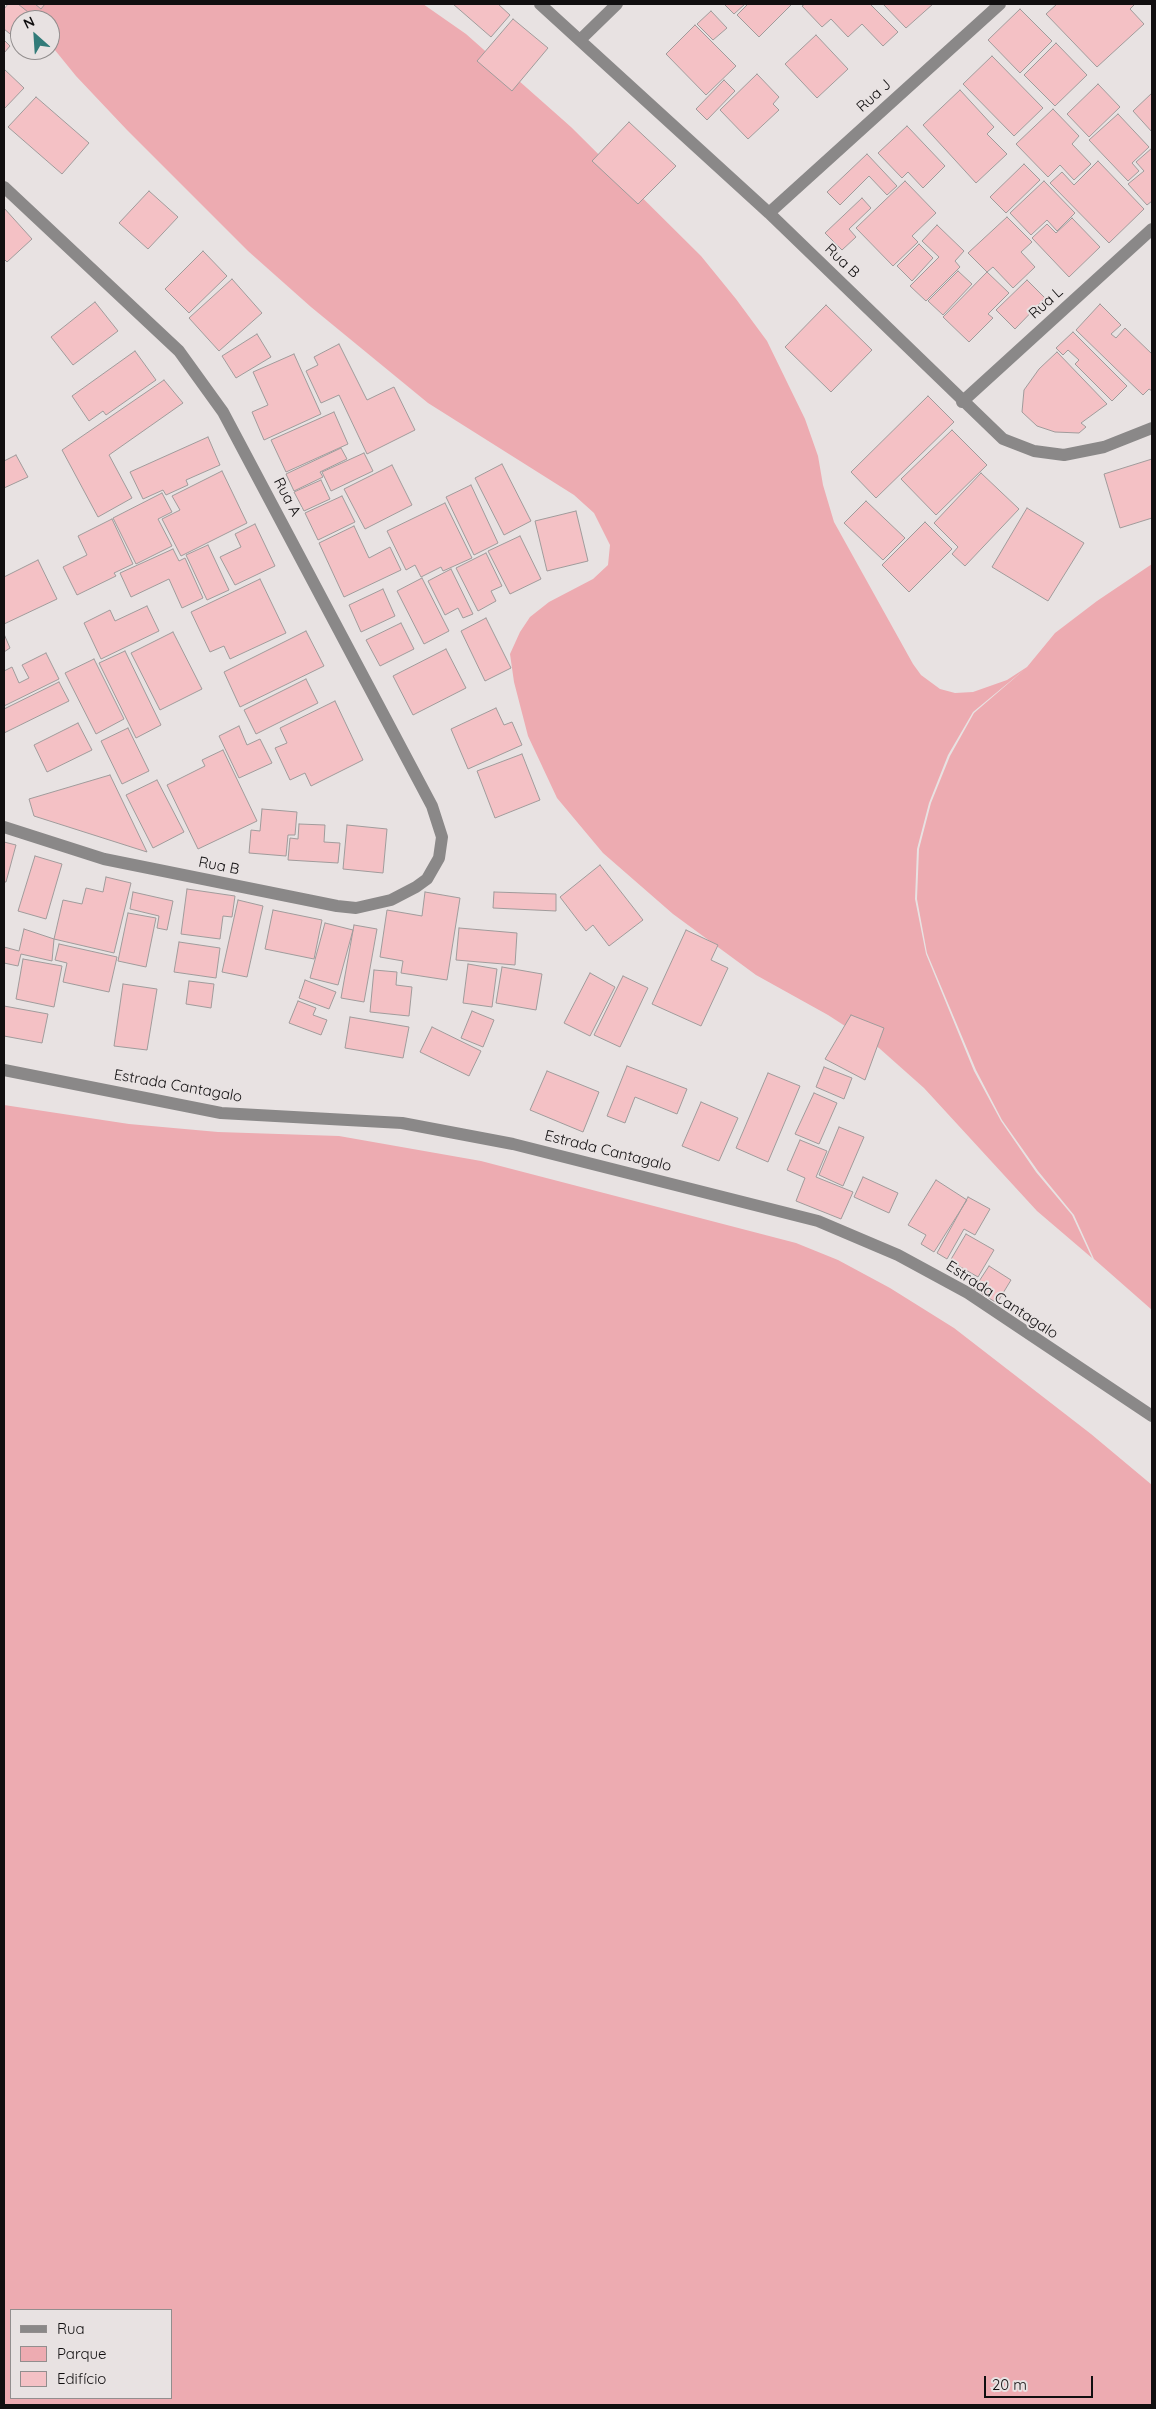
<!DOCTYPE html>
<html>
<head>
<meta charset="utf-8">
<style>
	body { margin:0 }
	#map { position:relative; width:1156px; height:2409px; overflow:hidden; background:#e8e2e2; font-family:Quicksand,sans-serif }
	canvas { display:block }
	.frame { position:absolute; inset:0; border:5px solid #110f10; pointer-events:none }
	.legend { position:absolute; left:10px; top:2309px; width:162px; height:90px; box-sizing:border-box; background:#e8e2e2; border:1px solid #928e8e; margin:0; padding:6px 9px; list-style:none; font-size:15px; color:#110f10 }
	.legend li { display:flex; align-items:center; gap:10px; height:25px }
	.legend b { width:25px; border:1px solid #928e8e }
	.north { position:absolute; left:10px; top:10px; width:50px; height:50px; box-sizing:border-box; background:#e8e2e2; border:1px solid #928e8e; border-radius:50%; rotate:334deg; font-size:14px; font-weight:700; line-height:20px; text-align:center; color:#110f10 }
	.north::after { content:''; display:block; margin:auto; width:18px; height:22px; background:#327b79; clip-path:polygon(50% 0,100% 100%,50% 72%,0 100%) }
	.scale { position:absolute; left:984px; top:2376px; width:109px; height:22px; box-sizing:border-box; border:2px solid #110f10; border-top:0; padding-left:6px; font-size:15px; line-height:18px; white-space:nowrap; color:#110f10; -webkit-text-stroke:4px #e8e2e2; paint-order:stroke }
</style>
</head>
<body>
<div id="map">
<canvas width="1156" height="2409"></canvas>
<div class="frame"></div>
<ul class="legend">
<li><b style="height:6px;background:#8a8888"></b>Rua</li>
<li><b style="height:14px;background:#edabb1"></b>Parque</li>
<li><b style="height:14px;background:#f4c1c5"></b>Edifício</li>
</ul>
<div class="north">N</div>
<div class="scale">20 m</div>
</div>
<script>
const g = document.querySelector('canvas').getContext('2d');
g.lineJoin = 'round';
function fill(path, color) {
  g.fillStyle = color;
  g.fill(path, 'evenodd');
}
function shape(rows) {
  const path = new Path2D();
  for (const r of rows) {
    path.moveTo(r[0], r[1]);
    for (let i = 2; i < r.length; i += 2) path.lineTo(r[i], r[i + 1]);
  }
  return path;
}
function stroke(path, color, width, dash) {
  g.strokeStyle = color;
  g.lineWidth = width;
  g.lineCap = dash ? 'butt' : 'round';
  g.setLineDash(dash || []);
  g.stroke(path);
}
function label(font, color, halo, rows, align = 'center') {
  g.font = font + ' Quicksand,sans-serif';
  g.lineWidth = 4;
  g.setLineDash([]);
  g.textBaseline = 'middle';
  g.strokeStyle = halo;
  g.fillStyle = color;
  for (const [text, x, y, turn = 0] of rows) {
    g.save();
    g.translate(x, y);
    g.rotate((+turn || 0) * Math.PI / 180);
    g.textAlign = isNaN(turn) ? turn : align;
    if (halo) g.strokeText(text, 0, 0);
    g.fillText(text, 0, 0);
    g.restore();
  }
}
fill(shape([
	[10,4,423,4,466,34,571,127,701,256,736,299,767,341,805,419,818,456,823,485,834,522,913,664,921,675,940,689,955,693,973,692,1007,680,1027,667,1055,633,1097,601,1152,564,1152,1310,1094,1259,1074,1215,1038,1171,1002,1120,976,1070,927,953,917,899,919,849,931,803,950,756,974,713,1025,669,973,712,948,755,929,803,917,849,915,899,926,954,974,1071,1001,1121,1036,1172,1072,1215,1092,1258,1037,1211,924,1088,879,1048,828,1015,756,975,673,914,603,853,557,798,528,736,514,682,510,654,520,632,530,617,549,602,593,579,608,565,610,545,594,513,574,495,428,403,311,307,248,251,127,130,76,76,50,44,50,20,28,20],
	[4,1105,129,1124,218,1132,339,1136,481,1161,796,1243,838,1260,890,1288,954,1328,1091,1434,1152,1485,1152,2405,4,2405],
	[11,2310,171,2310,171,2398,11,2398]
]), '#edabb1');
const building = shape([
	[8,4,18,4,38,20,20,20,20,42,4,29,4,9,8,4],
	[35,4,45,4,41,9,35,4],
	[453,4,498,4,510,15,491,37,453,4],
	[724,4,745,4,734,14,724,4],
	[748,4,792,4,759,37,737,15,748,4],
	[805,4,870,4,898,32,883,46,862,24,848,37,831,19,822,27,802,6,805,4],
	[883,4,933,4,906,28,883,4],
	[1057,4,1135,4,1130,9,1144,24,1097,67,1046,14,1057,4],
	[1020,9,1052,41,1020,73,988,40,1020,9],
	[711,11,727,28,713,40,697,24,711,11],
	[513,19,548,48,512,91,477,61,513,19],
	[695,25,736,66,706,95,666,54,695,25],
	[816,35,848,69,817,98,785,64,816,35],
	[4,40,10,46,4,53,4,40],
	[1056,43,1087,75,1055,106,1024,75,1056,43],
	[992,56,1043,108,1014,136,963,84,992,56],
	[4,69,24,88,4,109,4,69],
	[757,74,779,97,773,104,779,110,748,139,720,110,757,74],
	[724,80,735,91,707,120,696,109,724,80],
	[1098,84,1120,107,1089,137,1067,114,1098,84],
	[960,90,994,127,987,134,1007,154,976,183,923,125,960,90],
	[1152,93,1152,132,1133,111,1152,93],
	[36,97,89,143,62,174,8,127,36,97],
	[1053,109,1079,136,1072,144,1091,164,1074,180,1060,165,1048,177,1016,144,1053,109],
	[1118,114,1149,147,1132,163,1139,171,1128,181,1089,140,1118,114],
	[629,122,676,166,638,204,592,161,629,122],
	[907,126,945,166,923,188,908,172,902,178,878,153,907,126],
	[1152,148,1152,201,1147,205,1128,184,1144,171,1136,162,1152,148],
	[867,154,897,186,887,195,869,176,840,205,827,192,867,154],
	[1098,161,1144,209,1109,243,1050,183,1062,172,1074,185,1098,161],
	[1024,164,1040,180,1006,213,990,197,1024,164],
	[905,181,936,213,912,236,918,242,893,266,856,228,905,181],
	[1044,181,1075,213,1057,231,1047,220,1031,235,1010,213,1044,181],
	[149,191,178,217,148,249,119,223,149,191],
	[862,198,871,208,849,229,856,237,842,250,825,233,862,198],
	[4,208,32,239,7,262,4,259,4,208],
	[1007,217,1032,242,1021,252,1035,267,1013,288,993,267,987,272,968,253,1007,217],
	[1072,218,1100,247,1069,277,1032,238,1047,224,1056,233,1072,218],
	[937,225,964,251,955,261,960,267,926,301,910,286,939,257,922,241,937,225],
	[919,244,933,258,912,281,897,266,919,244],
	[203,251,227,276,189,313,165,289,203,251],
	[958,271,972,284,943,315,928,301,958,271],
	[987,272,1009,293,988,314,993,318,969,342,943,317,987,272],
	[232,279,262,313,219,351,189,318,232,279],
	[1027,280,1045,298,1015,329,996,310,1027,280],
	[95,302,118,331,73,365,51,337,95,302],
	[1100,304,1121,325,1111,334,1116,338,1125,328,1152,354,1152,391,1149,389,1143,395,1076,330,1100,304],
	[826,305,872,350,831,392,785,347,826,305],
	[1073,332,1127,386,1112,401,1075,364,1079,360,1068,350,1063,355,1056,348,1073,332],
	[257,334,271,357,236,378,222,356,257,334],
	[339,344,367,400,394,387,415,430,367,454,339,395,321,403,306,371,318,365,314,357,339,344],
	[135,351,156,380,106,415,103,411,89,421,72,396,135,351],
	[1057,352,1107,404,1081,423,1086,427,1079,433,1055,432,1037,426,1022,412,1024,390,1039,369,1057,352],
	[294,354,321,414,264,440,252,412,268,405,253,372,294,354],
	[164,380,183,403,109,455,132,498,98,517,62,450,164,380],
	[928,396,954,422,876,498,851,472,928,396],
	[334,412,348,444,286,472,271,440,334,412],
	[952,430,987,465,936,515,901,479,952,430],
	[208,437,220,465,186,480,188,485,166,495,163,490,143,499,130,472,208,437],
	[341,448,347,459,320,472,323,477,294,491,286,474,341,448],
	[364,453,373,471,331,491,322,472,364,453],
	[16,455,28,477,4,488,4,461,16,455],
	[1152,459,1152,518,1120,528,1104,474,1152,459],
	[502,464,531,521,504,535,475,478,502,464],
	[392,465,412,505,365,529,344,489,392,465],
	[222,471,247,523,181,556,162,519,180,510,172,496,222,471],
	[981,473,1019,509,965,566,952,554,958,547,934,523,981,473],
	[321,480,330,499,304,511,294,492,321,480],
	[471,485,498,543,474,555,446,497,471,485],
	[162,493,172,512,158,519,172,546,136,564,113,518,162,493],
	[342,496,355,522,318,540,305,513,342,496],
	[866,501,905,538,883,560,844,523,866,501],
	[445,503,472,558,443,571,441,567,421,577,415,565,406,570,387,531,445,503],
	[1027,508,1084,543,1048,601,992,567,1027,508],
	[576,511,588,561,547,571,535,521,576,511],
	[112,519,133,564,114,573,116,576,77,595,63,567,87,555,78,536,112,519],
	[925,522,952,549,909,592,882,565,925,522],
	[255,524,275,566,235,585,220,557,241,547,235,534,255,524],
	[354,526,369,558,390,547,401,570,344,597,319,543,354,526],
	[520,536,541,579,510,594,488,551,520,536],
	[208,545,229,590,207,600,186,555,208,545],
	[173,549,179,561,185,558,203,598,182,608,169,579,131,597,120,573,173,549],
	[486,553,502,586,491,591,496,601,478,611,456,568,486,553],
	[38,560,57,599,4,624,4,577,38,560],
	[451,569,473,614,463,618,458,608,445,615,428,581,451,569],
	[422,578,449,631,424,644,397,591,422,578],
	[260,579,286,633,230,659,224,646,210,652,191,612,260,579],
	[383,589,395,616,361,632,349,605,383,589],
	[147,606,159,631,101,659,84,623,110,610,115,621,147,606],
	[486,618,511,668,485,681,461,631,486,618],
	[401,623,414,649,380,666,366,640,401,623],
	[306,631,324,666,240,707,224,672,306,631],
	[173,632,202,689,160,710,131,653,173,632],
	[4,634,10,648,4,652,4,634],
	[446,649,466,688,413,715,393,676,446,649],
	[125,651,161,725,136,738,99,663,125,651],
	[46,653,59,679,4,706,4,671,12,667,19,683,29,678,22,665,46,653],
	[94,659,124,719,96,734,65,673,94,659],
	[306,679,318,703,256,734,244,710,306,679],
	[59,682,69,701,4,733,4,709,59,682],
	[335,701,363,760,311,786,305,773,290,780,275,748,287,743,280,728,335,701],
	[496,708,504,725,512,722,522,745,468,769,451,729,496,708],
	[78,723,92,750,47,772,34,745,78,723],
	[239,726,247,745,260,739,272,763,239,778,219,736,239,726],
	[128,728,149,771,122,784,101,741,128,728],
	[223,750,257,821,198,849,167,785,205,766,202,760,223,750],
	[522,754,540,800,495,818,477,771,522,754],
	[110,775,147,852,34,816,29,799,110,775],
	[157,780,184,832,153,848,126,795,157,780],
	[262,809,297,812,295,835,288,835,286,856,249,853,251,830,260,831,262,809],
	[299,824,325,825,324,842,340,843,338,863,288,860,290,838,298,839,299,824],
	[347,825,387,829,383,873,343,869,347,825],
	[4,842,16,845,6,882,4,882,4,842],
	[35,856,62,864,46,919,18,911,35,856],
	[600,865,643,920,609,946,593,925,586,931,560,897,600,865],
	[106,877,131,883,114,953,54,939,63,900,82,904,86,888,103,892,106,877],
	[187,889,235,896,232,917,223,916,220,939,181,934,187,889],
	[133,892,173,901,167,930,157,928,159,916,130,909,133,892],
	[425,892,460,898,447,980,401,973,403,961,380,957,387,910,422,916,425,892],
	[494,892,556,894,556,911,493,908,494,892],
	[238,900,263,906,247,977,222,972,238,900],
	[273,910,322,920,314,959,265,949,273,910],
	[128,913,156,918,146,967,118,961,128,913],
	[325,923,353,930,338,985,310,978,325,923],
	[354,925,377,929,364,1002,341,998,354,925],
	[459,928,517,933,515,965,456,960,459,928],
	[24,929,54,939,52,961,21,954,18,966,4,963,4,947,19,951,24,929],
	[686,930,718,945,711,960,728,968,701,1026,652,1004,686,930],
	[179,942,220,948,216,978,174,972,179,942],
	[59,944,117,957,109,992,63,982,67,963,55,960,59,944],
	[23,959,62,966,54,1007,16,999,23,959],
	[468,964,497,969,492,1007,463,1003,468,964],
	[502,967,542,974,536,1010,496,1003,502,967],
	[374,970,397,972,396,985,412,987,409,1016,370,1012,374,970],
	[590,973,615,987,590,1036,564,1023,590,973],
	[623,976,648,988,620,1047,594,1035,623,976],
	[305,980,336,992,329,1009,299,998,305,980],
	[189,981,214,984,211,1008,186,1004,189,981],
	[123,984,157,989,147,1050,114,1046,123,984],
	[298,1001,316,1008,313,1015,327,1020,321,1035,289,1023,298,1001],
	[4,1006,48,1014,42,1043,4,1036,4,1006],
	[472,1011,494,1020,483,1047,461,1038,472,1011],
	[851,1015,884,1028,865,1080,825,1059,851,1015],
	[350,1017,409,1027,403,1058,345,1048,350,1017],
	[432,1027,481,1051,469,1076,420,1052,432,1027],
	[627,1066,687,1089,677,1114,635,1097,625,1123,607,1116,627,1066],
	[824,1067,852,1078,844,1099,816,1087,824,1067],
	[547,1071,599,1092,583,1132,530,1110,547,1071],
	[768,1073,800,1086,768,1162,736,1148,768,1073],
	[814,1093,837,1103,819,1144,795,1134,814,1093],
	[701,1102,738,1118,719,1161,682,1146,701,1102],
	[839,1127,864,1137,843,1186,819,1175,839,1127],
	[800,1140,827,1151,816,1177,853,1192,841,1219,796,1201,805,1178,787,1170,800,1140],
	[863,1177,898,1193,889,1213,854,1197,863,1177],
	[936,1180,967,1200,934,1252,921,1244,926,1235,908,1225,936,1180],
	[968,1197,990,1209,975,1235,964,1229,947,1259,937,1253,968,1197],
	[966,1234,994,1250,978,1277,950,1261,966,1234],
	[989,1266,1011,1280,997,1303,974,1289,989,1266]
]);
fill(building, '#f4c1c5');
stroke(building, '#a09b9b', 1);
stroke(shape([
	[540,4,769,213,1003,439,1034,451,1064,455,1104,447,1152,428],
	[581,39,617,4],
	[4,187,179,351,223,412,432,806,442,837,439,858,427,879,416,887,391,900,356,908,337,906,104,859,4,827],
	[769,213,1000,4],
	[962,402,1152,229],
	[4,1070,221,1113,402,1123,513,1144,818,1221,898,1255,968,1293,1152,1416]
]), '#8a8888', 12);
label('15px', '#110f10', '#e8e2e2', [
	["Rua J",874,96,-42],
	["Rua B",842,261,44],
	["Rua L",1046,303,-42],
	["Rua A",287,497,63],
	["Rua B",219,866,11],
	["Estrada Cantagalo",178,1086,10],
	["Estrada Cantagalo",608,1151,14],
	["Estrada Cantagalo",1002,1300,33]
]);
</script>
</body>
</html>
